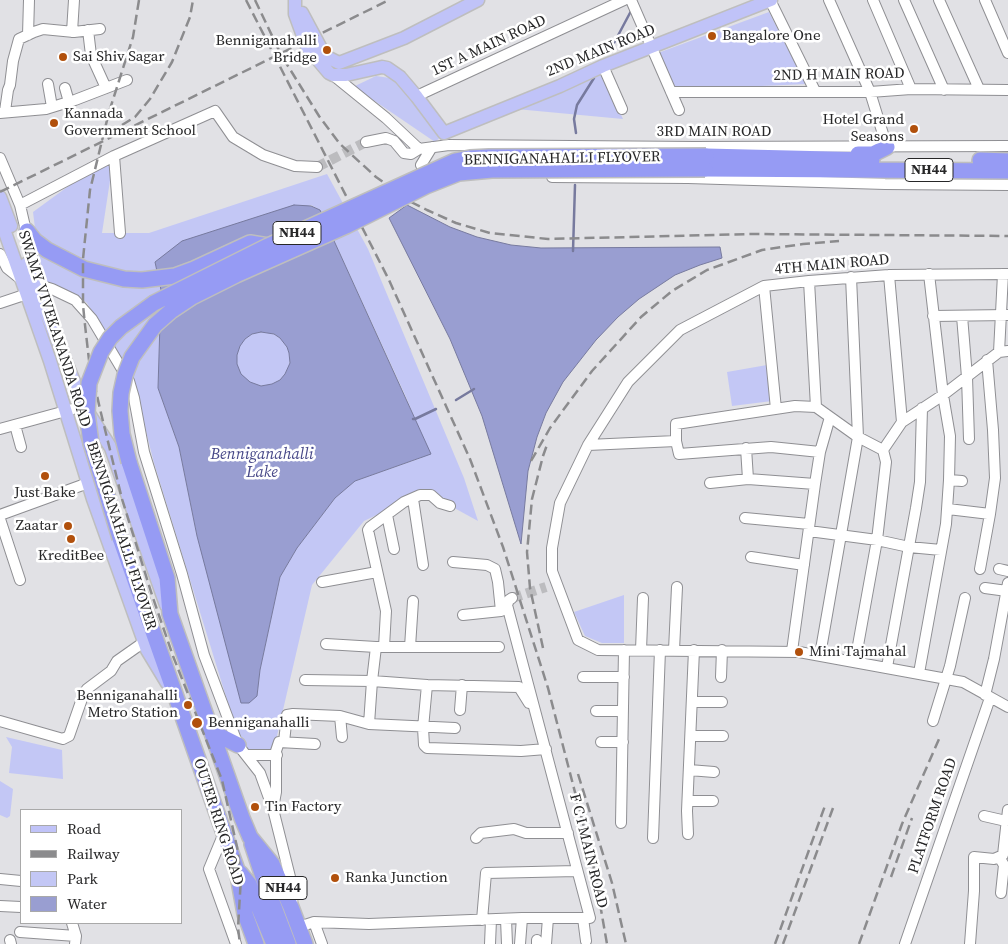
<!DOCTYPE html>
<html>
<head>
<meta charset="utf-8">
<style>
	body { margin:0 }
	#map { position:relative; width:1008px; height:944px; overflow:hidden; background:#e1e1e5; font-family:"Source Serif 4",serif }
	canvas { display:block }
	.legend { position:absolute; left:20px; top:809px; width:162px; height:115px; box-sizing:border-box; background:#fff; border:1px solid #a9a9a9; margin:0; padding:6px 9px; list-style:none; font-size:15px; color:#272728 }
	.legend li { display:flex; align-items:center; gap:10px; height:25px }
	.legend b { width:25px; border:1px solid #a9a9a9 }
</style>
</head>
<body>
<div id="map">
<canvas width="1008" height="944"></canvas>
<ul class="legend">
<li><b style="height:6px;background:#c0c3f8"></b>Road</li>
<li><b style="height:6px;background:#8b8b8d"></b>Railway</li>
<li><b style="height:14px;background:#c3c7f5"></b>Park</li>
<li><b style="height:14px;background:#999ed1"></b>Water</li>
</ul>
</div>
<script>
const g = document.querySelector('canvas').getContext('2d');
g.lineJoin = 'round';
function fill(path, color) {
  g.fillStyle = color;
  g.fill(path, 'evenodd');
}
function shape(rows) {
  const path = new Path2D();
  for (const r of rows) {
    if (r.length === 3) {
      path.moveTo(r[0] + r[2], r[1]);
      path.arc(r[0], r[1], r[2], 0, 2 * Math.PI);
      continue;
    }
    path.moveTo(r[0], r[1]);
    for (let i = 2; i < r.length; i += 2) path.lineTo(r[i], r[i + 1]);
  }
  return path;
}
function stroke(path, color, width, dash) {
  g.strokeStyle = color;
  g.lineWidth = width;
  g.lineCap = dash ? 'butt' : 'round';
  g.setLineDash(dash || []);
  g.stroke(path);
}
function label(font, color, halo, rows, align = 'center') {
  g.font = font + ' "Source Serif 4",serif';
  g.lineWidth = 5;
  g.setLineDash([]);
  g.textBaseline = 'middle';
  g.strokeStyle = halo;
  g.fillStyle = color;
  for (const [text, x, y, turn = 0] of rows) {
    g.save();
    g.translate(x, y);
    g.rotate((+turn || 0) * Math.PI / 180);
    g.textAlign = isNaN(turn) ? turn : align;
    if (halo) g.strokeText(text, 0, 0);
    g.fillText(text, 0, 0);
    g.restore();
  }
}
fill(shape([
	[769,12,806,84,673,90,658,53],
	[601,71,623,119,516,109],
	[376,76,390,78,403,85,441,137,435,142,360,91,355,86],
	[113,161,102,233,149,233,327,174,368,249,464,478,478,521,425,492,364,521,312,585,273,753,249,752,240,742,154,463,133,380,87,303,76,294,46,283,38,252,33,212,81,177],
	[311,205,320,210,406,397,415,419,421,458,355,481,335,498,297,548,280,577,260,670,257,696,197,536,179,447,158,388,161,290,155,262],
	[263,359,27],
	[767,365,772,401,732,406,727,372],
	[624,595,624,643,602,643,585,636,574,612],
	[6,737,62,750,63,779,9,773,12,747],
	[0,781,13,789,10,816,7,818,0,815]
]), '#c3c7f5');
const water = shape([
	[294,205,311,206,320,210,431,454,355,481,335,498,297,548,280,577,260,670,257,696,249,703,241,703,197,536,179,447,158,388,161,290,155,262,182,241,294,205],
	[261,332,274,334,280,338,287,347,289,353,290,363,285,374,280,380,272,384,261,386,250,382,241,374,237,364,237,355,240,346,245,339,252,334,261,332],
	[407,205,450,227,477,237,511,245,541,248,720,247,722,258,700,265,675,275,639,299,618,317,596,340,563,382,546,413,537,437,528,471,521,544,482,416,450,339,389,218,407,205]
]);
fill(water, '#999ed1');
stroke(water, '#777a9e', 1);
stroke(shape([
	[614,43,631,11],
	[576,133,574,119,577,105,594,78],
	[573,251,575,185],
	[456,400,474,389],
	[413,419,415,419,436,409]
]), '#777a9e', 2.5);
stroke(shape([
	[317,167,366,142],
	[512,598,546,587]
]), '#bcbcbf', 10, [10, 5]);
const minor = shape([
	[631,0,679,110],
	[770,0,815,91],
	[829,0,870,92,887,147],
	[873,0,911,89],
	[904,0,944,90],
	[939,0,979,89],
	[985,0,1008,53],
	[88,30,91,55,106,88],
	[72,32,74,0],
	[28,35,29,0],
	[603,66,622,109],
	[333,75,386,118,419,149],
	[48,84,52,107],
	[65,88,69,102],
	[671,92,870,92,911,89,1008,90],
	[421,94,624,0],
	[5,111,8,90,10,85,13,61,19,39,34,32,43,29,74,32,100,29],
	[0,113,46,109,75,100,127,80],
	[366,142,386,138,394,141,404,153,411,154,419,149,449,145,694,147,1008,146],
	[114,156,120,233],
	[0,158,20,205,38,283],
	[552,177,688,178,885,184,1008,185],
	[429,179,421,165,432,147],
	[20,205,114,156,215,111,233,137,263,155,295,166,317,167],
	[0,254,7,268,22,280],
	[1008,274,889,275,809,281,764,286,680,330,628,382,588,445,560,503,552,548,552,571,578,640,598,650,799,652,963,682,1008,707],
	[889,275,902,422],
	[809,281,816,407],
	[39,285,52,289,75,300,92,319,129,381,134,398,144,452,182,574,204,655,238,745,260,773,273,809,293,889,292,904],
	[764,286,776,409],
	[0,303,27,294],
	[933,316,1008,315],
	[962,316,967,377,969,439],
	[999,352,1003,274],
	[987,360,993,430,995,478,990,514],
	[15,425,21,447],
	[0,429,84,406],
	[676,441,679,454,771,447,820,452],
	[588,445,676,441,676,424,795,406,816,407,858,437,883,450,902,422,943,395,999,352,1008,351],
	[746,448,748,479],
	[949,480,962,481],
	[710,483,748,479,815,484],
	[413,499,423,565],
	[948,509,990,514,980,569],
	[0,515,88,483],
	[387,515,394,549],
	[745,518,809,524],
	[0,519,20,580],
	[809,531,877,540,909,547,941,550],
	[751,557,804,565],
	[453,562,487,565,495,569,498,582,501,611,463,615],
	[999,569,1008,571],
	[322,582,377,572],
	[985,588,1007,591],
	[326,644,376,647],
	[384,647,386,611,368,530,370,527,404,502,420,495,431,495,440,503,450,506],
	[410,647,413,601],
	[641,650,643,598],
	[674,650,677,587],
	[792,651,815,484,820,452,830,417],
	[820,655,858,437,851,277],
	[855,662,877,540,886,462,883,450],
	[887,667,916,508,920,482,922,408],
	[919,673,946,524,949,480,950,436,943,395,929,274],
	[583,677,624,677],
	[721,677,722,650],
	[305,680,372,681,376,647,499,647],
	[427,685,423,728,424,745,427,748,521,751,546,749],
	[985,695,994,659,1008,583],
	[692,702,722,702],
	[460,710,462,685],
	[596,711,623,711],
	[340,716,342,737],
	[0,721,63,739,69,736,84,693,87,689,111,671,117,661,144,642],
	[933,721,950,666,965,598],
	[455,728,369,724,372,681,427,685,519,687,529,703],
	[691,736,723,736],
	[284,742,287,715,293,714,340,716,369,724],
	[601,742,623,742],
	[246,755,277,755],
	[689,770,714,772],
	[688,801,713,801],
	[273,808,276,792,276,751,279,742,315,744],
	[984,816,1006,821],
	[621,823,624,650],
	[224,833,209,869,236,944],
	[688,834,687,811,694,650],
	[476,838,481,833,514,829,526,833,568,833],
	[653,838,660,650],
	[999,857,1004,865,1001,893],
	[0,879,21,881],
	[0,906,21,907],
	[583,918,586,941],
	[506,919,507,944],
	[482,920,486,873,577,871],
	[314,922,322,944],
	[72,923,76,936,75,944],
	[299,927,314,922,369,924,522,918,590,918,507,605,509,600,512,598],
	[20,932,76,936],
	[10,940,11,944],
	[490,944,491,920],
	[520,944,522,918],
	[537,944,537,940],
	[546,944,548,918],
	[905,944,990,698],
	[970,944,974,891,974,857,994,859,1003,855,1008,810]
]);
const major = shape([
	[295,0,295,14,307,47,329,73,333,75,346,75,382,67,387,68,400,77,417,97,444,133,560,86,603,66,771,0],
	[302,13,325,56,339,63,404,38,478,0],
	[0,197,11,226],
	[0,218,50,361,93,499,147,650,167,683],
	[26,264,84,406,111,448,166,605]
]);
const highway = shape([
	[858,154,873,154,887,147],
	[706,156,872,160],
	[980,160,1008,161],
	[705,169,1008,171],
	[27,231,35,241,47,250,84,269,124,279,142,280,175,276,194,269,250,243,268,246],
	[129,462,167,578,170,614,242,818,250,837,272,864,291,907,305,944],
	[120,538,237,870,245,914,256,944],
	[212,732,238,745],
	[252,844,266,886,288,944],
	[240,873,249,884,274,944]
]);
stroke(minor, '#8f8f93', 12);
stroke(major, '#bebebe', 15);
stroke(highway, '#bebebe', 18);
stroke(minor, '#fff', 10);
stroke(major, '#c0c3f8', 12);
stroke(highway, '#969bf4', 15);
stroke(shape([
	[139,0,133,37,109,112,90,190,83,259,83,305,85,325,89,360,100,409,122,499,152,595,173,656,222,780,237,847,241,877,238,928,240,944],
	[246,0,389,280,470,459,503,547,548,688,592,858,607,944],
	[255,0,285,63],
	[283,58,319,116,340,144,376,177,411,202,427,210,456,223,490,233,548,239,754,234,1008,236],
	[122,125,135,117,150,99,172,62,190,17,193,0],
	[0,192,389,0],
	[531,461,550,428,592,371,641,317,672,291,707,270,762,250,803,244,839,241],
	[543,648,530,588,527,552,532,499,543,456,548,442],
	[578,774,612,883,626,944],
	[891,877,912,818],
	[775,944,826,803],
	[783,944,833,808],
	[859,944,902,824,939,739]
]), '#8b8b8d', 2.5, [10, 5]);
const highwayBridge = shape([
	[129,462,122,434,120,411,121,393,125,375,132,357,155,325,171,311,192,297,236,275,346,226,426,186,459,173,492,170,705,169],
	[120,538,91,443,87,413,89,383,101,352,110,338,121,327,154,303,268,246,455,161,470,158,489,157,706,156]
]);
stroke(highwayBridge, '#bebebe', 18, []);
stroke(highwayBridge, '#969bf4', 15);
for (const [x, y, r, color] of [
	[712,36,5,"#b1500c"],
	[327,50,5,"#b1500c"],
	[63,57,5,"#b1500c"],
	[54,123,5,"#b1500c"],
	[914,129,5,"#b1500c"],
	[45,476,5,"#b1500c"],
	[68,526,5,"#b1500c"],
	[71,539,5,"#b1500c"],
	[799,652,5,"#b1500c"],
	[188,705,5,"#b1500c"],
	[197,723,6,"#b1500c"],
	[255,807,5,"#b1500c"],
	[335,878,5,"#b1500c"]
]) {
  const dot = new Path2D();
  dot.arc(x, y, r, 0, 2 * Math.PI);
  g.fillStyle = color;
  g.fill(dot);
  stroke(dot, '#fff', 2);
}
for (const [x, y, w] of [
	[929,170,48],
	[297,233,48],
	[283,888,48]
]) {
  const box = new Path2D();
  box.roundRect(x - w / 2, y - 11.5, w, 23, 4);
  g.fillStyle = '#fff';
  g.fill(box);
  stroke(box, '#272728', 1);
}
label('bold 14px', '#272728', null, [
	["NH44",929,170],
	["NH44",297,233],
	["NH44",283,888]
]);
label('15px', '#272728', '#fff', [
	["Bangalore One",722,36],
	["Benniganahalli",317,41,"right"],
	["Bridge",317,58,"right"],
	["Sai Shiv Sagar",73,57],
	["Kannada",64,114],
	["Government School",64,131],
	["Hotel Grand",904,120,"right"],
	["Seasons",904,137,"right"],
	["Just Bake",45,493,"center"],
	["Zaatar",58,526,"right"],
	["KreditBee",71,556,"center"],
	["Mini Tajmahal",809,652],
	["Benniganahalli",178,696,"right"],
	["Metro Station",178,713,"right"],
	["Benniganahalli",208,723],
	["Tin Factory",265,807],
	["Ranka Junction",345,878]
], 'left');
label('15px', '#272728', '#fff', [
	["1ST A MAIN ROAD",489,46,-25],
	["2ND MAIN ROAD",601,51,-22],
	["2ND H MAIN ROAD",839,75,-1],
	["3RD MAIN ROAD",714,132],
	["BENNIGANAHALLI FLYOVER",562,159,-1],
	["4TH MAIN ROAD",832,265,-5],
	["SWAMY VIVEKANANDA ROAD",54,329,72],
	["BENNIGANAHALLI FLYOVER",121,536,72],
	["PLATFORM ROAD",933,816,-71],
	["OUTER RING ROAD",218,822,72],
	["F C I MAIN ROAD",588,851,76]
]);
label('italic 16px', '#474888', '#fff', [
	["Benniganahalli",262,455],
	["Lake",262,473]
]);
</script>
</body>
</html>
